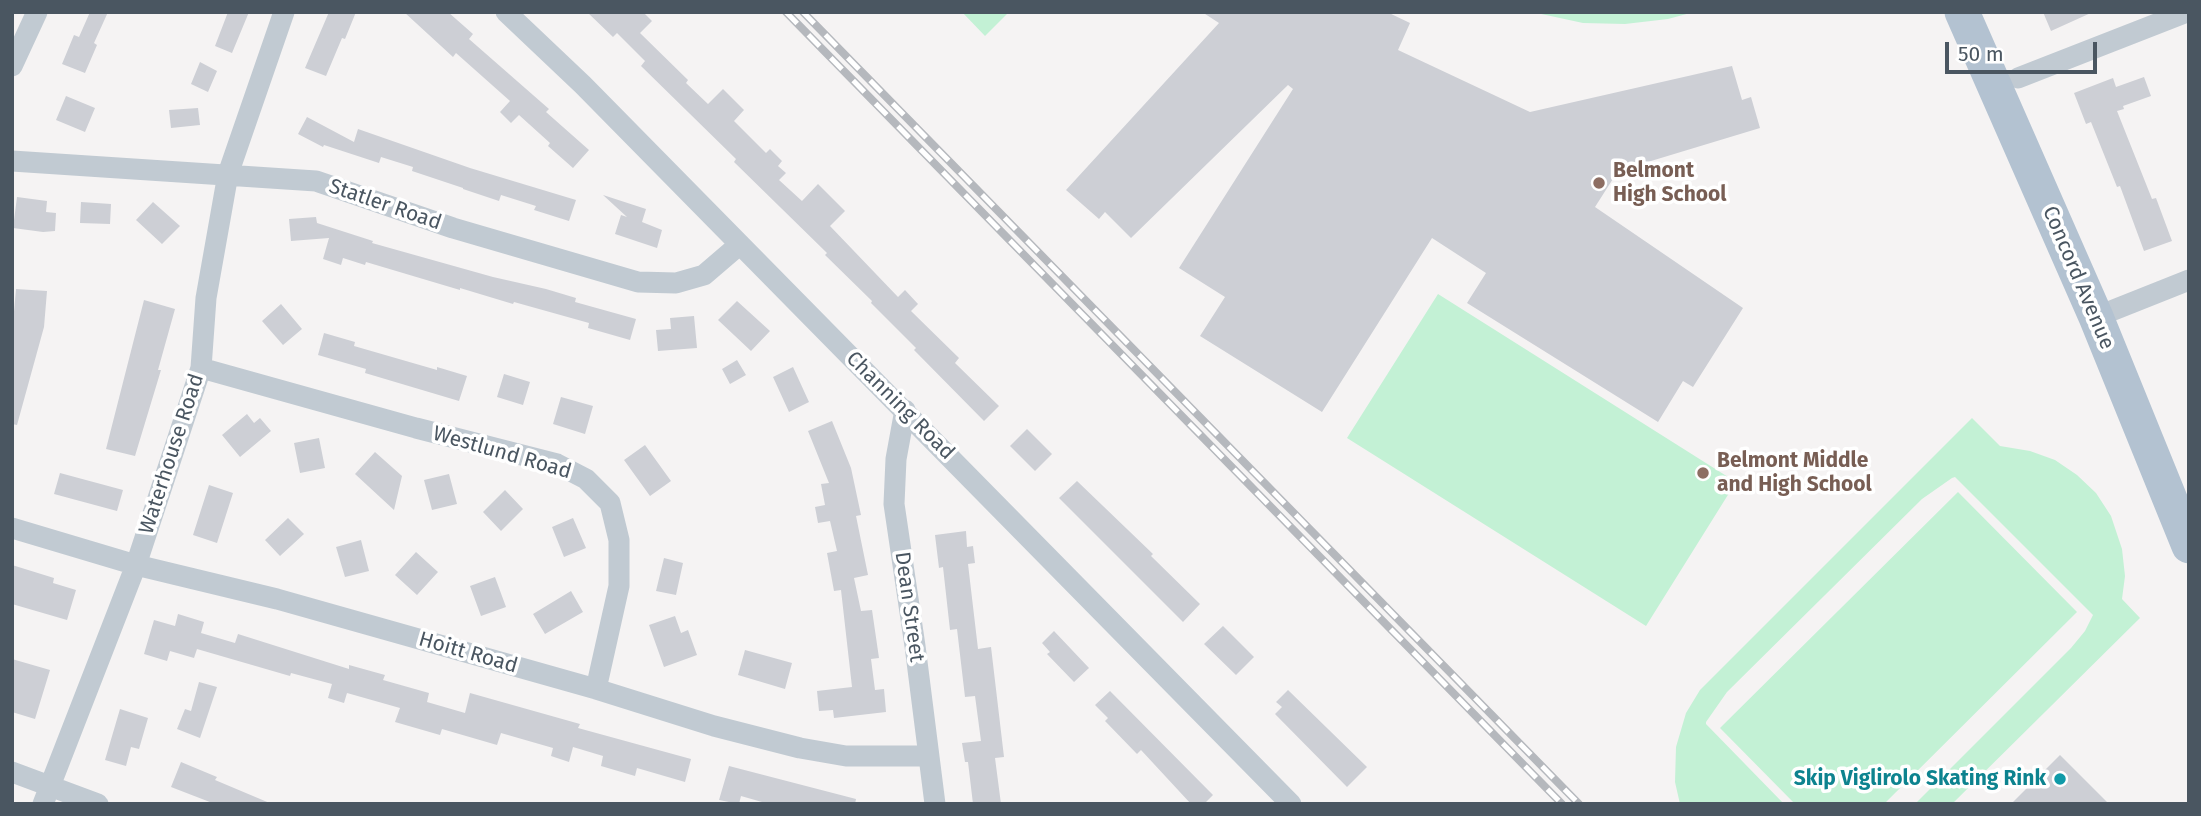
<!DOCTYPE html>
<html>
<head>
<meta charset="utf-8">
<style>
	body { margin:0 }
	#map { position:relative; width:2201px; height:816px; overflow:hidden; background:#f5f3f3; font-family:"Fira Sans",sans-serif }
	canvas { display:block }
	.frame { position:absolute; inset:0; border:14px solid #4a5661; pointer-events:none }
	.scale { position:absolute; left:1945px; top:42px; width:152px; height:32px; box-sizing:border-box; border:4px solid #4a5661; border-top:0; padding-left:9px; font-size:21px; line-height:24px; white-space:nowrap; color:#4a5661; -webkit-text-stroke:5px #fff; paint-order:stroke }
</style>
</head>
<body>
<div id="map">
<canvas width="2201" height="816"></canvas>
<div class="frame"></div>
<div class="scale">50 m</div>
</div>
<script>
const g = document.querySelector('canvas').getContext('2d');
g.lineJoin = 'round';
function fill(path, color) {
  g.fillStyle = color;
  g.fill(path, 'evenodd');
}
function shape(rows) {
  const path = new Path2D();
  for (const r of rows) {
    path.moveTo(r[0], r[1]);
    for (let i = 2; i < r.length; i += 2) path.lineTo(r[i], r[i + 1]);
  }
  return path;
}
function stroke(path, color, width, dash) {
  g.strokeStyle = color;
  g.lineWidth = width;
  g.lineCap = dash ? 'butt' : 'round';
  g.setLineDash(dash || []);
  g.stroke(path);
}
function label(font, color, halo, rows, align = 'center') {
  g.font = font + ' "Fira Sans",sans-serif';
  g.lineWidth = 7;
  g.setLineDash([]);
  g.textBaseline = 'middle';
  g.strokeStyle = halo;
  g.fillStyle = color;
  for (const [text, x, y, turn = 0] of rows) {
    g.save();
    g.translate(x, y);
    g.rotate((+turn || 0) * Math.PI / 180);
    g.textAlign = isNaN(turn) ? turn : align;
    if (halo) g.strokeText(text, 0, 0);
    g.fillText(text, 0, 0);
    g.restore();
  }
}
fill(shape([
	[962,12,1009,12,985,36],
	[1532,12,1694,12,1668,19,1625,24,1583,23],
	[1438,294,1736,482,1646,626,1347,438],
	[1972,418,2000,446,2030,451,2055,460,2077,475,2096,493,2111,516,2122,549,2125,576,2122,599,2140,618,1952,804,1915,804,2071,648,2085,631,2093,615,1955,477,1952,478,1922,499,1727,692,1706,722,1706,724,1784,804,1680,804,1675,782,1676,747,1686,713,1700,690],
	[1958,492,2077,612,1884,804,1795,804,1720,728]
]), '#c3f1d5');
fill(shape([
	[90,12,108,12,94,43,97,45,85,73,62,64,74,35,79,37],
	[228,12,249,12,232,53,215,46],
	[329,12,356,12,345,39,342,38,326,76,305,68],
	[404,12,448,12,473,34,469,39,549,109,546,112,589,150,573,168,548,146,550,143,519,115,511,123,500,112,510,101,456,53,453,57],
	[587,12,643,12,652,21,640,33,688,80,686,83,708,104,723,89,744,110,734,121,766,153,770,149,782,161,778,166,786,173,779,180,802,201,818,184,845,211,830,226,898,297,905,290,918,304,911,311,959,358,955,363,999,406,984,421,914,350,916,348,871,303,872,301,825,255,827,253,734,162,736,159,641,66,645,61,617,33,613,37],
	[1202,12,1387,12,1410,23,1398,50,1530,112,1732,66,1742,100,1751,97,1760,128,1618,171,1595,207,1743,308,1693,387,1683,381,1658,422,1467,303,1486,273,1432,238,1322,412,1200,336,1225,297,1179,268,1293,89,1288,85,1131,238,1105,212,1099,219,1066,190,1219,23],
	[2043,12,2093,12,2051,31],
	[200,62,217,71,208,92,191,84],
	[2144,77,2151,96,2123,106,2124,109,2117,111,2152,199,2156,198,2172,241,2144,251,2120,186,2117,187,2091,122,2086,124,2074,93,2113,78,2116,87],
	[66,96,95,108,85,132,56,120],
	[198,108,200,125,171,128,169,110],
	[307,117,354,142,358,129,470,168,576,200,569,221,534,210,536,206,501,195,499,201,463,189,463,188,412,171,413,167,381,157,379,163,324,145,323,147,298,134],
	[603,195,646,209,642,222,662,230,657,248,615,234,621,215,627,217],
	[17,197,47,201,46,212,56,213,55,231,43,232,13,228],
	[81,202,111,204,110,224,80,223],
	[153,202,180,226,162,244,136,220],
	[316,217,317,223,373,241,372,243,493,277,546,289,576,298,575,302,636,319,630,340,588,328,589,323,514,302,513,304,460,288,460,290,366,262,365,265,343,258,341,265,323,259,329,238,291,241,289,219],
	[16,289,47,291,44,327,17,425,12,424,12,334],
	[144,300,175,309,158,370,161,370,135,456,106,449],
	[737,301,770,331,751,351,718,320],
	[281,304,302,329,283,345,262,321],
	[694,316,697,348,658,351,656,330,671,329,670,318],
	[324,333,355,342,354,346,437,370,437,367,467,376,459,401,365,373,366,369,318,355],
	[737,360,746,375,730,384,722,369],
	[793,367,809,402,789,412,773,377],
	[504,374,530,382,523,405,497,397],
	[561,397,593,406,585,434,553,424],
	[247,414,254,423,260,418,271,431,240,457,222,435],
	[832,421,851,468,861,515,856,516,868,575,854,578,861,611,872,610,879,658,871,659,875,690,884,689,886,712,834,718,833,710,819,711,817,691,852,687,841,590,834,591,827,553,837,551,830,521,818,523,815,507,825,505,821,484,829,483,808,431],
	[1027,429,1052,454,1035,471,1010,446],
	[319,438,325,468,300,473,294,443],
	[645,445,671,481,650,496,624,460],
	[375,452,402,476,394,510,355,474],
	[60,473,123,490,117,511,54,494],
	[449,474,457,504,432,510,424,480],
	[1077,481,1153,554,1151,556,1200,604,1183,622,1059,498],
	[209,485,233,493,217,543,193,535],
	[505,490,523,509,501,531,483,512],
	[288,518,304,534,280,556,265,540],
	[573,518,586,548,564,557,552,527],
	[966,531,967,547,973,546,975,563,968,564,978,649,991,647,1004,757,995,758,1001,804,973,804,968,762,965,762,962,743,981,741,975,696,965,697,957,629,950,630,943,567,939,568,935,535],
	[361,540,369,571,345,577,336,547],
	[416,552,438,572,417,595,395,575],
	[664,558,683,563,676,595,656,591],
	[12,565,54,578,53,583,76,590,67,620,12,604],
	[495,577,506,607,481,616,470,586],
	[571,591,583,612,545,634,533,614],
	[178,614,204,622,201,633,235,643,238,634,349,669,349,665,385,675,383,680,429,693,427,702,465,713,470,693,580,724,578,728,691,759,685,782,637,768,635,776,601,766,603,756,573,747,569,762,551,756,553,748,501,733,497,745,442,729,440,735,395,722,400,708,347,693,344,703,328,698,332,684,291,673,290,676,197,649,194,658,170,651,167,661,144,654,154,620,175,626],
	[675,616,681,633,688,630,697,655,664,667,649,625],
	[1223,626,1254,657,1236,675,1204,644],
	[1054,631,1089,668,1074,682,1047,654,1050,652,1042,643],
	[745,650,792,663,785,689,738,675],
	[12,659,50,670,35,719,12,712],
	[199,682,217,687,200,738,177,729,185,709,191,711],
	[1288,690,1367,767,1347,787,1275,714,1282,707,1276,702],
	[1110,691,1213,795,1204,804,1191,804,1141,750,1137,754,1105,721,1108,718,1095,705],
	[120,709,148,718,139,749,131,747,126,766,105,760],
	[2060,755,2109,804,2011,804],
	[181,762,217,777,215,780,272,804,215,804,171,787],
	[729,766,856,799,855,804,769,804,741,796,739,804,719,800]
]), '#cdcfd5');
stroke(shape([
	[506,12,583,85,1291,804],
	[12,66,37,12],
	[2018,78,2187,12],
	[12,161,316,181,453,228,638,282,676,283,704,275,739,245],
	[2096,317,2189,280],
	[201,368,416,428,557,464,586,479,610,503,619,540,619,586,596,689],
	[905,410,896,459,894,504,915,646,935,804],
	[12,528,136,565,277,599,596,689,714,726,800,748,846,756,927,756],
	[12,772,98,804],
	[43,804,136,565,201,368,206,298,228,174,284,12]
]), '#c1cad2', 21);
stroke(shape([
	[1962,12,2096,317,2189,546]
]), '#b3c2d1', 35);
const rail = shape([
	[786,12,1562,804],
	[803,12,1579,804]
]);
stroke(rail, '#b5b8bd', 8);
stroke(rail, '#fff', 5, [16]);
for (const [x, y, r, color] of [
	[1599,183,7,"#8d6e63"],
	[1703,473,7,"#8d6e63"],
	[2060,779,7,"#0f9aa8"]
]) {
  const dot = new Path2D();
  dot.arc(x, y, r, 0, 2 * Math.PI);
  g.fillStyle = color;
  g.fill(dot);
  stroke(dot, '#fff', 2.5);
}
label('bold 21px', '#785e54', '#fff', [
	["Belmont",1613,171],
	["High School",1613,195],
	["Belmont Middle",1717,461],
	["and High School",1717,485]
], 'left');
label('21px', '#4a5661', '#fff', [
	["Statler Road",385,205,19],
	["Concord Avenue",2078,278,67],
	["Channing Road",900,406,45],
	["Westlund Road",502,453,16],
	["Waterhouse Road",172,454,-72],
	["Dean Street",909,607,82],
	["Hoitt Road",468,653,16]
]);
label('bold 21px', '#0d838f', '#fff', [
	["Skip Viglirolo Skating Rink",2046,779]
], 'right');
</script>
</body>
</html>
